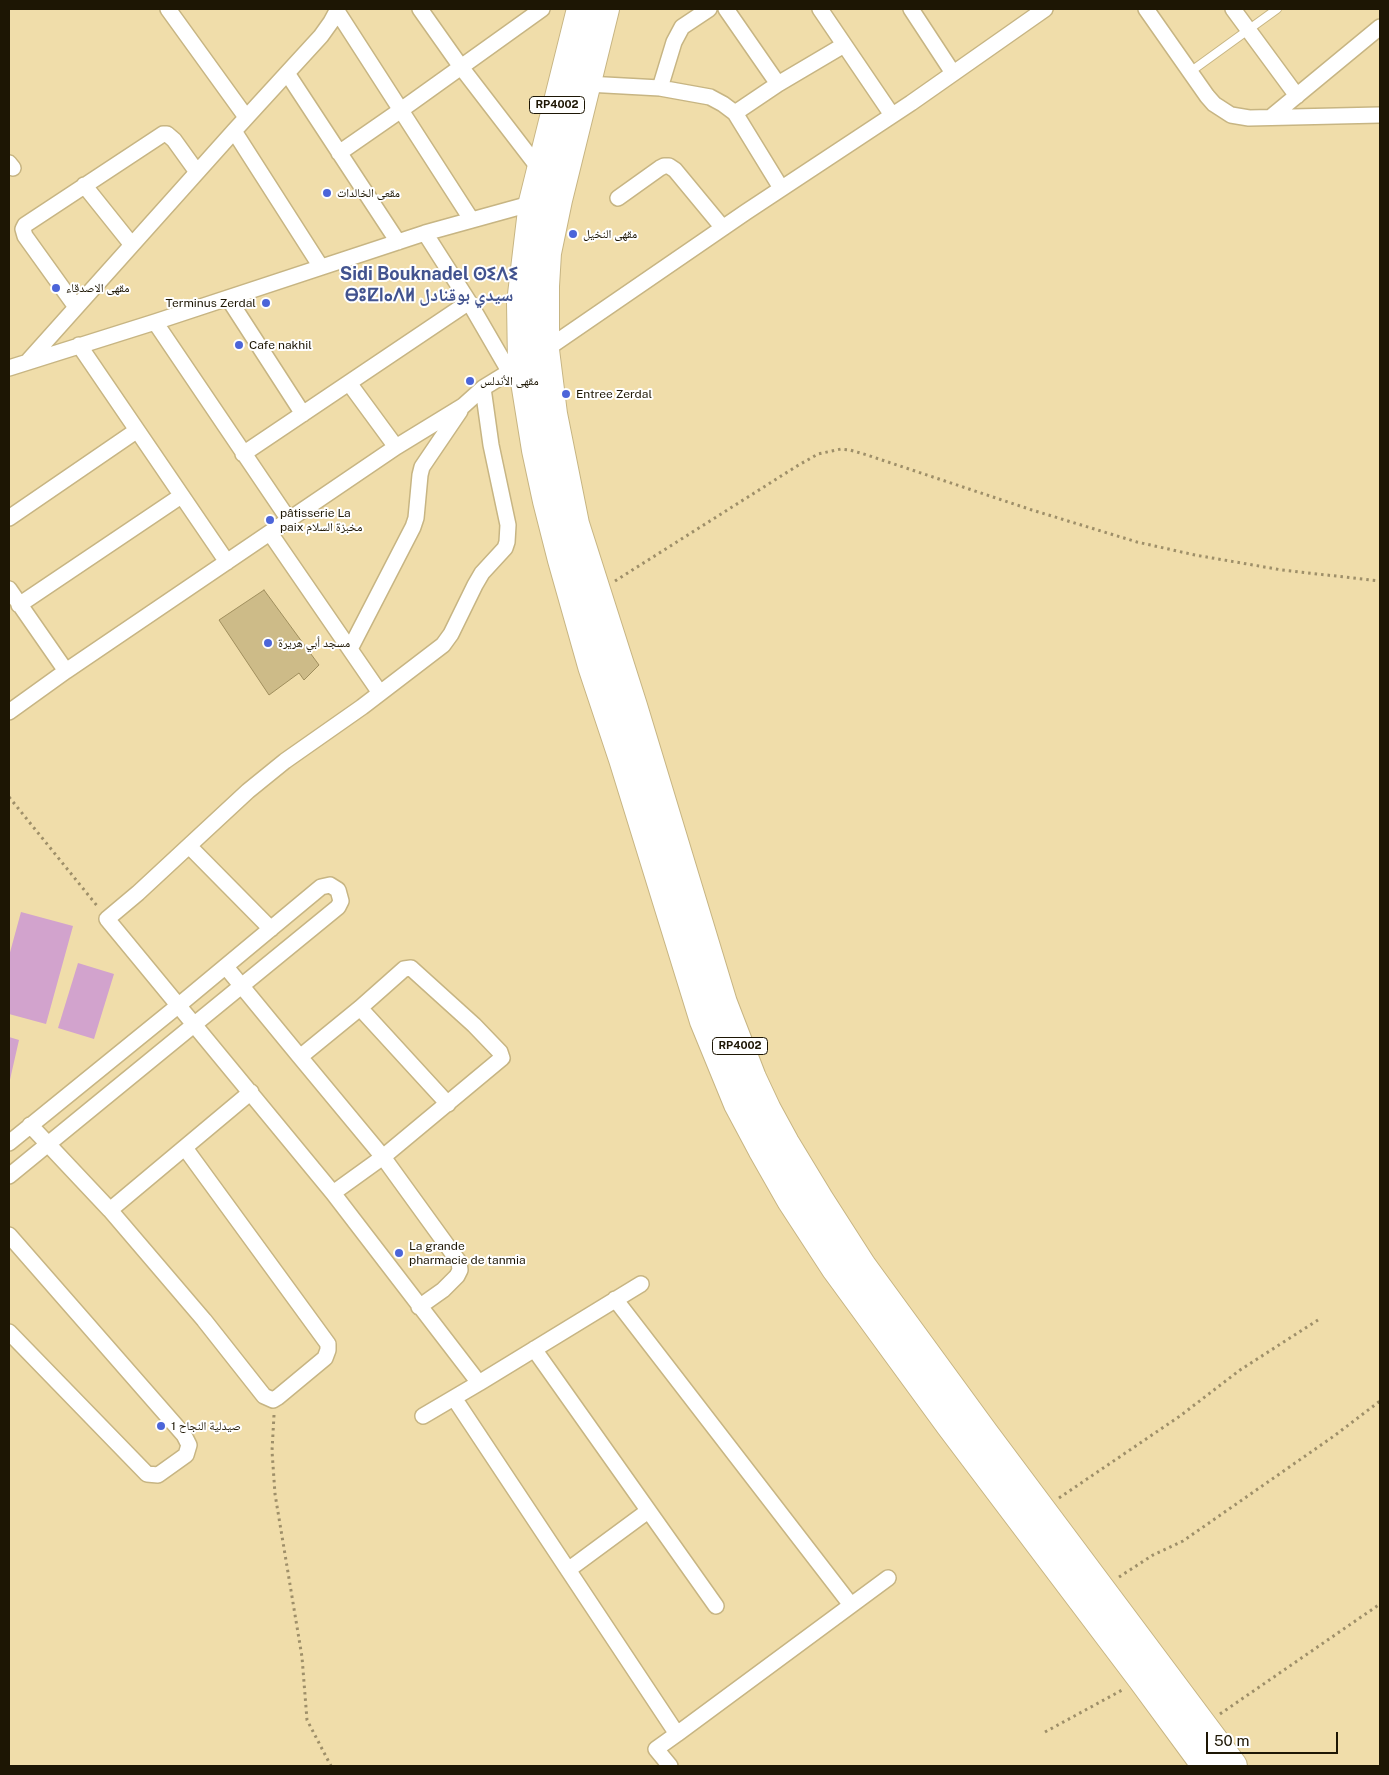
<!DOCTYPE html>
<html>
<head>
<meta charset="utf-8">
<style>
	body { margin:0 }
	#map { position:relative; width:1389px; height:1775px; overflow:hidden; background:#f0ddaa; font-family:"Public Sans",sans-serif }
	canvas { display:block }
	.frame { position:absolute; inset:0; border:10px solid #1d1604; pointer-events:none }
	.scale { position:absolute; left:1206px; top:1732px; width:132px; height:22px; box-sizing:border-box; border:2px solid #1d1604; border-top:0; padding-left:6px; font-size:15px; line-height:18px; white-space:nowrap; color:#1d1604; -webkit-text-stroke:4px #fff; paint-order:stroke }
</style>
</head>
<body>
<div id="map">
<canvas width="1389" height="1775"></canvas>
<div class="frame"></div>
<div class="scale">50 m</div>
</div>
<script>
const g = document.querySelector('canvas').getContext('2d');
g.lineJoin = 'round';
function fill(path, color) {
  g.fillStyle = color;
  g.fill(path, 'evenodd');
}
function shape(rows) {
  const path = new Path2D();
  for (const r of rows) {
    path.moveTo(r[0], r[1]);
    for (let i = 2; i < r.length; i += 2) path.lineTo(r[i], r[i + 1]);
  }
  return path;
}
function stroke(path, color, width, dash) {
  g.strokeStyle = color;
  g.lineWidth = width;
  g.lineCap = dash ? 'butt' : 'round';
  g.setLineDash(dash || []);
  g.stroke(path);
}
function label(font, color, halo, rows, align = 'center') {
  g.font = font + ' "Public Sans","Noto Naskh Arabic","Noto Sans Tifinagh",sans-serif';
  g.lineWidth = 4;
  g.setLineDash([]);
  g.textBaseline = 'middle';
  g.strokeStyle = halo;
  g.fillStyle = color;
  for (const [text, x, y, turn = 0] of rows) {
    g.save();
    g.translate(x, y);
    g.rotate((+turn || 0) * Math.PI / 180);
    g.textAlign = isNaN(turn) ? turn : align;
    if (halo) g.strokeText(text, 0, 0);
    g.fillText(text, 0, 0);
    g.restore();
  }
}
fill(shape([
	[21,912,73,926,46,1024,9,1014,9,956],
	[78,963,114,974,94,1039,58,1028],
	[9,1037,19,1040,9,1084]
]), '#d2a3cd');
const building = shape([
	[264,590,319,665,304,680,299,673,269,695,219,620,264,590]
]);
fill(building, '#cdbb88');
stroke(building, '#9f8e5d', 1);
const lane = shape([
	[1190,72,1277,9]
]);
const street = shape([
	[168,9,246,117],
	[420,9,461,67,541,171],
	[726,9,778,84,844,45],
	[820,9,892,115],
	[911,9,953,73],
	[1146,9,1207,96,1214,104,1231,115,1249,118,1380,115],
	[1233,9,1297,96],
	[337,11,471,219],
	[287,73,398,242],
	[587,84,660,88,674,42,682,27,709,9],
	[778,84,735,113,781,188],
	[660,88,710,97,723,104,735,113],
	[1271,117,1380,27],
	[234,131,321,267],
	[339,153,401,110,542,9],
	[9,163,13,168],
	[84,185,132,245],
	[618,198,660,168,664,166,669,166,675,170,723,228],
	[425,233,469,302,509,371],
	[228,298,303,414],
	[76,307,25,236,23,229,25,225,163,134,167,134,174,140,197,172],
	[155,322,289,520],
	[79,345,227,562],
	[29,360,234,131,321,36,331,22,338,9],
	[9,368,155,322,425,233,537,202],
	[349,383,396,447],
	[483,388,491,445,508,525,507,542,505,548,482,573,475,585,451,634,443,645,362,707,285,761,248,791,138,893,107,919,333,1193,479,1383,641,1284],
	[243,454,469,302],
	[9,518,136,431],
	[270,533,380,693],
	[9,589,66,671],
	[19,605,181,496],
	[350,649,413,527,416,518,420,475,422,467,460,411],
	[9,712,66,671,396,447,463,406,483,388,545,350,746,212,911,103,1045,9],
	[189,846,271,929],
	[226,967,300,1057],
	[360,1008,448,1104],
	[30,1125,110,1210,204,1320,264,1396,273,1400,278,1397,325,1358,328,1350,328,1344,185,1148],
	[9,1143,179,1005,321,887,330,885,338,890,341,901,338,907,9,1176],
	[333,1193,383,1157,502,1058,500,1052,474,1025,411,968,404,969,360,1008,300,1057,383,1157,459,1262,460,1270,457,1276,443,1290,419,1307],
	[110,1210,251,1092],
	[9,1235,184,1435,189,1445,186,1455,158,1475,147,1474,9,1332],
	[615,1299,851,1605],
	[534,1349,716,1606],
	[454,1398,677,1734,656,1749,670,1766],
	[423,1416,479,1383],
	[568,1570,648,1511],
	[677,1734,888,1578]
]);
const highway = shape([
	[581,9,533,202,521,303,522,363,536,450,547,501,562,560,592,666,623,759,704,1021,738,1104,762,1149,791,1200,836,1269,950,1425,1142,1679,1206,1766],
	[605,9,558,200,547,253,545,286,545,350,553,414,575,524,633,706,723,1003,752,1078,767,1110,785,1143,819,1199,862,1266,984,1433,1233,1766]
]);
stroke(lane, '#c7b583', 10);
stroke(street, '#c7b583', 18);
stroke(highway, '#c7b583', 30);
stroke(shape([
	[615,581,797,466,818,454,841,449,850,450,867,455,1032,510,1137,542,1195,555,1282,570,1380,581],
	[9,797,98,907],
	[274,1415,272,1451,275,1494,302,1657,307,1720,331,1766],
	[1059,1498,1180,1416,1240,1370,1318,1320],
	[1119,1577,1153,1555,1183,1541,1334,1436,1380,1401],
	[1220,1714,1380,1604],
	[1045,1732,1124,1689]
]), '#9e8f69', 3, [2.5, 4]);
stroke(lane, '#fff', 8);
stroke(street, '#fff', 15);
stroke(highway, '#fff', 28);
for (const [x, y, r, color] of [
	[327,193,5,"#4c65d9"],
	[573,234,5,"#4c65d9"],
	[56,288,5,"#4c65d9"],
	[266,303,5,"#4c65d9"],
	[239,345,5,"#4c65d9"],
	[470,381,5,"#4c65d9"],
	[566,394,5,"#4c65d9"],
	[270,520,5,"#4c65d9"],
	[268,643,5,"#4c65d9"],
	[399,1253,5,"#4c65d9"],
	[161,1426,5,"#4c65d9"]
]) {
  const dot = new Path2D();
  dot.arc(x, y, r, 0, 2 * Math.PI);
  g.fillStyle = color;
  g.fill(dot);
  stroke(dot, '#fff', 2);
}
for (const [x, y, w] of [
	[557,105,55],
	[740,1046,55]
]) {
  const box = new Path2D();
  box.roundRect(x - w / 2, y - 8.5, w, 17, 4);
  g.fillStyle = '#fff';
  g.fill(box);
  stroke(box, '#1d1604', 1);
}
label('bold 11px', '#1d1604', null, [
	["RP4002",557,105],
	["RP4002",740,1046]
]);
label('12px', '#1d1604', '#fff', [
	["مقعى الخالدات",337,193],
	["مقهى النخيل",583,234],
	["مقهى الاصدقاء",66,288],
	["Terminus Zerdal",256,303,"right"],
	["Cafe nakhil",249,345],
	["مقهى الأندلس",480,381],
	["Entree Zerdal",576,394],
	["pâtisserie La",280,513],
	["paix مخبزة السلام",280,527],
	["مسجد أبي هريرة",278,643],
	["La grande",409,1246],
	["pharmacie de tanmia",409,1260],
	["صيدلية النجاح 1",171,1426]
], 'left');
label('bold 18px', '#42538f', '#fff', [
	["Sidi Bouknadel ⵙⵉⴷⵉ",429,274],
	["ⴱⵓⵇⵏⴰⴷⵍ سيدي بوقنادل",429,295]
]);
</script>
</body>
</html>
